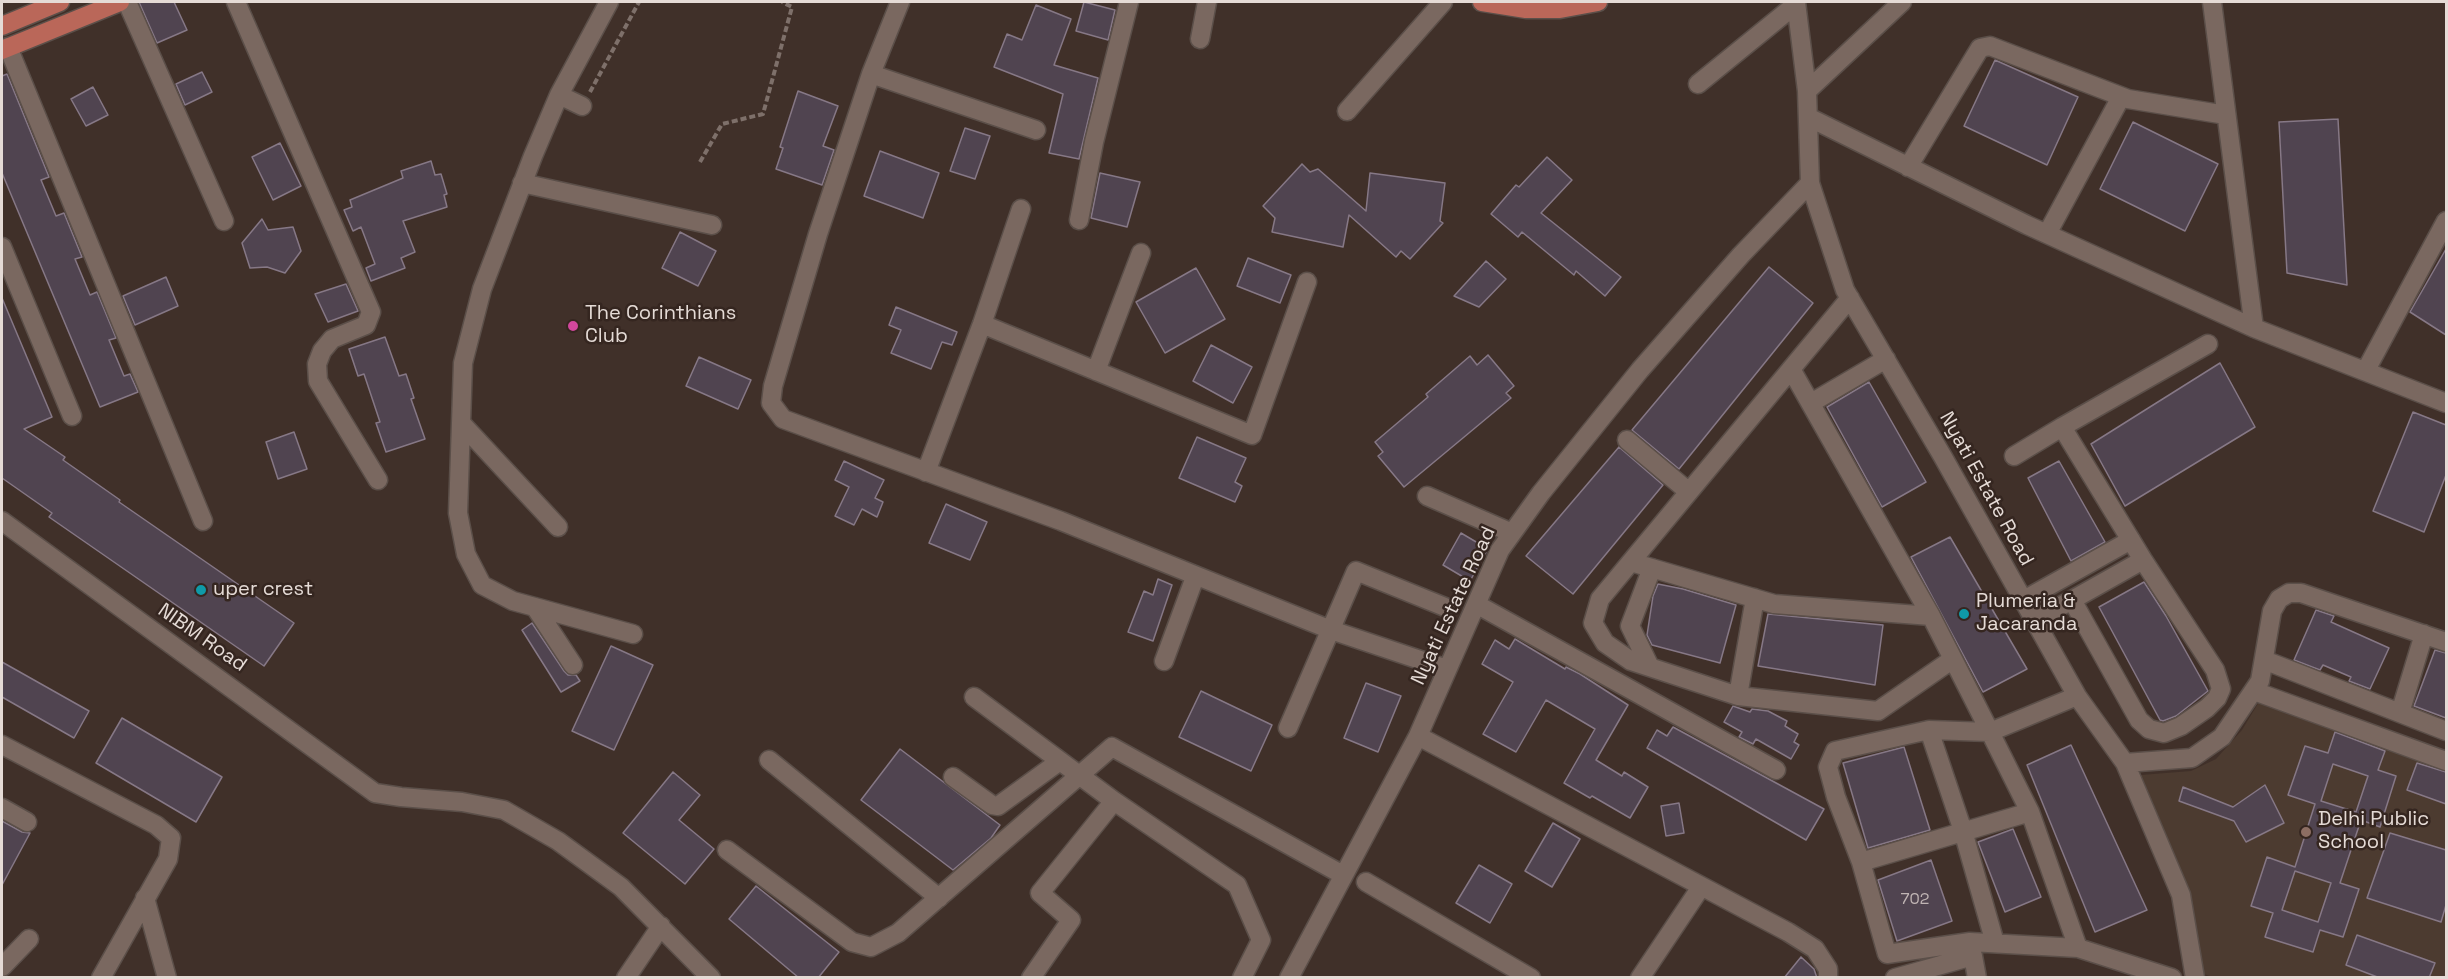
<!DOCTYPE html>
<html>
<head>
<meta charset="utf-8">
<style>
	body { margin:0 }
	#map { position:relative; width:2448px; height:979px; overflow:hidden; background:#403029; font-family:"Space Grotesk",sans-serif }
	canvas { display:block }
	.frame { position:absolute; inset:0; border:3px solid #e5dbd6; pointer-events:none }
</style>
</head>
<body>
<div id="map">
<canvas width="2448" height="979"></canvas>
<div class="frame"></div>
</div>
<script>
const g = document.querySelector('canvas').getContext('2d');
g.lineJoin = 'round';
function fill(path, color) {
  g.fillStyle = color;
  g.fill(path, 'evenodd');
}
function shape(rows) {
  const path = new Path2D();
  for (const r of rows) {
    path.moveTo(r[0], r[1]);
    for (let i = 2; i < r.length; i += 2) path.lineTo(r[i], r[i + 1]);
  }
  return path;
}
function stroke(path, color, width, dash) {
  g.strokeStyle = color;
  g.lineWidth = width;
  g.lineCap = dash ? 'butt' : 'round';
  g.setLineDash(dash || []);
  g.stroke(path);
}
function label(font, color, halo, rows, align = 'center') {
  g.font = font + ' "Space Grotesk",sans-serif';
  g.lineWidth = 5;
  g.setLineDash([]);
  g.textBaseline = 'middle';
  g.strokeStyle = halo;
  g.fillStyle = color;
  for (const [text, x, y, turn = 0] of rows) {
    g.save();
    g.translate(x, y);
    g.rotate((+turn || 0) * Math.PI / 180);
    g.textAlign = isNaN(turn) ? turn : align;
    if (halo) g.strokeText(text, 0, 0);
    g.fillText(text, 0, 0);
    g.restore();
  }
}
fill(shape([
	[2265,692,2446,756,2446,977,2216,978,2203,974,2189,890,2141,775,2191,771,2216,759,2242,730]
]), '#4c3b30');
const building = shape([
	[139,2,174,2,187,30,157,43,139,2],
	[1084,2,1115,10,1108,40,1076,31,1084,2],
	[1036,5,1071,19,1054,65,1098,78,1079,159,1049,153,1063,94,994,67,1007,34,1022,40,1036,5],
	[1995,60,2078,97,2047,165,1964,126,1995,60],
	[202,72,212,92,185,105,176,84,202,72],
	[7,74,49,177,41,180,56,216,64,213,82,257,75,259,90,295,97,292,116,338,109,340,124,376,130,374,138,392,100,407,2,173,2,76,7,74],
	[93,87,108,115,86,126,71,99,93,87],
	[798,91,838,106,823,146,834,150,822,185,776,169,783,148,780,147,798,91],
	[2338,119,2347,285,2287,273,2279,122,2338,119],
	[2133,122,2218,164,2185,231,2100,189,2133,122],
	[965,128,990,136,975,179,950,171,965,128],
	[280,143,301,186,273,200,252,157,280,143],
	[880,151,939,173,923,218,864,196,880,151],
	[1547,157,1572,180,1541,213,1621,277,1605,296,1576,271,1574,275,1522,232,1518,237,1491,214,1516,185,1519,187,1547,157],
	[431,161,435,175,441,174,447,194,444,195,447,207,403,221,415,252,401,258,405,268,371,281,366,268,375,264,361,227,353,231,344,210,352,207,350,200,403,178,401,171,431,161],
	[1302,164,1310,172,1318,169,1366,211,1370,173,1445,183,1440,221,1443,223,1410,259,1401,251,1396,257,1349,215,1343,247,1272,232,1275,218,1263,206,1302,164],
	[1100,173,1140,182,1127,227,1091,218,1100,173],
	[262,219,268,230,293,227,301,251,285,273,267,267,250,268,242,243,262,219],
	[680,232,716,251,698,286,662,268,680,232],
	[2446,249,2446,335,2410,312,2446,249],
	[1248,258,1291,275,1280,303,1237,286,1248,258],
	[1486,261,1506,279,1479,307,1454,296,1486,261],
	[1769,267,1813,303,1679,469,1632,430,1769,267],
	[1196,268,1225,319,1165,353,1136,302,1196,268],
	[166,277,178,306,135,325,123,296,166,277],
	[346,284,358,311,328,322,315,294,346,284],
	[2,298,52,417,24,429,65,457,63,460,120,500,119,502,294,623,264,666,49,517,52,513,2,478,2,298],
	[896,307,957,332,952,345,942,342,931,369,891,353,901,330,889,325,896,307],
	[385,337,399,376,406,374,414,398,411,399,425,439,386,452,376,423,380,422,364,374,358,376,349,349,385,337],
	[1211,345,1252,367,1233,403,1193,381,1211,345],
	[1488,355,1514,386,1506,393,1511,398,1404,487,1378,456,1383,452,1375,442,1428,397,1426,394,1470,356,1477,365,1488,355],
	[699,357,751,380,738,409,686,386,699,357],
	[2220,363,2255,427,2125,506,2091,444,2220,363],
	[1869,382,1926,482,1882,507,1827,407,1869,382],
	[2413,412,2446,425,2446,475,2424,532,2373,511,2413,412],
	[294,432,307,469,278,479,266,442,294,432],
	[1197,437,1246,458,1235,482,1242,486,1235,502,1179,478,1197,437],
	[1619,447,1663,485,1573,594,1526,556,1619,447],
	[844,461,884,480,875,498,883,502,877,517,862,509,854,525,835,516,849,487,835,480,844,461],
	[2059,461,2105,542,2071,561,2028,478,2059,461],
	[946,504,987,522,970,560,929,543,946,504],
	[1461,533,1488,549,1470,581,1443,565,1461,533],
	[1950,537,2027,669,1983,692,1911,557,1950,537],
	[1158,579,1172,585,1153,641,1128,632,1144,591,1153,595,1158,579],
	[2144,582,2166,616,2208,691,2176,716,2163,721,2160,720,2099,607,2144,582],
	[1658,584,1683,589,1736,605,1720,663,1652,645,1647,635,1653,596,1658,584],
	[2316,610,2334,616,2331,622,2389,648,2370,689,2349,681,2351,677,2323,665,2320,670,2294,660,2316,610],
	[1768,614,1883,625,1875,685,1758,666,1768,614],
	[532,623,564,671,568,675,576,675,580,681,561,692,522,630,532,623],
	[1515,639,1565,669,1566,667,1580,674,1628,705,1596,760,1622,776,1624,772,1648,787,1630,818,1592,796,1590,798,1564,783,1595,729,1546,700,1516,752,1483,734,1513,682,1482,664,1495,640,1509,649,1515,639],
	[611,646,653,665,614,750,572,731,611,646],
	[2435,650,2446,653,2446,718,2414,706,2435,650],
	[2,662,89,711,74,738,2,697,2,662],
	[1366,683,1401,696,1378,752,1344,738,1366,683],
	[1201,691,1272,725,1251,771,1179,737,1201,691],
	[1733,706,1750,712,1752,709,1768,711,1787,721,1785,726,1798,734,1794,742,1799,745,1791,759,1756,739,1753,744,1739,737,1742,732,1724,722,1733,706],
	[122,718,222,777,196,822,96,763,122,718],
	[1673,727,1824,809,1806,840,1647,748,1657,730,1667,736,1673,727],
	[2335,732,2385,751,2378,770,2396,776,2380,827,2361,820,2340,883,2359,889,2343,937,2320,930,2313,952,2265,937,2273,913,2251,906,2267,857,2295,867,2315,804,2288,795,2305,746,2328,753,2335,732],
	[2333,764,2368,776,2356,812,2321,801,2333,764],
	[2295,871,2331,883,2318,922,2282,910,2295,871],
	[2071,745,2147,910,2095,932,2027,765,2071,745],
	[1904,747,1930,830,1868,848,1843,763,1904,747],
	[900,749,1000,825,991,838,953,870,861,800,900,749],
	[2417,763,2446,772,2446,804,2407,790,2417,763],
	[673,772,700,795,679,820,714,849,685,884,623,833,673,772],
	[2265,785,2284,823,2246,842,2234,821,2179,801,2183,787,2233,807,2265,785],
	[1679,803,1684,833,1666,836,1661,806,1679,803],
	[2,821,22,832,30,833,2,885,2,821],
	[1553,823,1580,839,1552,887,1525,871,1553,823],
	[2013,829,2041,897,2005,912,1978,842,2013,829],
	[2390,833,2446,850,2446,905,2441,922,2367,898,2390,833],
	[1931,860,1952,921,1897,941,1878,880,1931,860],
	[1479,865,1512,884,1490,923,1456,903,1479,865],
	[756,886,839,952,818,978,799,978,729,919,756,886],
	[2357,935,2435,963,2429,978,2380,978,2346,965,2357,935],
	[1801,957,1814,969,1817,978,1784,978,1801,957]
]);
fill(building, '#504450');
stroke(building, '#867886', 1.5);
const minor = shape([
	[127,2,224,221],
	[236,2,371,312,366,325,332,339,322,351,317,364,318,381,378,480],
	[609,2,559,95,533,156,482,289,463,363,458,513,466,554,482,585,513,601,633,634],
	[900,2,871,74,818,234,773,386,771,403,783,419,1061,521,1331,630,1447,669],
	[1796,2,1807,91,1810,183,1845,290,1943,457,2077,696,2125,763,2181,895,2195,978],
	[2212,2,2254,328],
	[1200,39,1207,2],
	[8,47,203,521],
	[871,74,1036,130],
	[1698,84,1795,5],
	[1807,91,1902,2],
	[559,95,582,106],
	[1347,111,1443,2],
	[1808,117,2027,225,2254,328,2446,403],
	[1908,167,1980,48,1990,46,2128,99,2226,115],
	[522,183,712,225],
	[1079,220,1094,142,1129,2],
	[2047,234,2121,97],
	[2,247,72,416],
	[1850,298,1600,599,1593,623,1605,643,1631,661,1738,696,1878,711,1953,659],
	[982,324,1252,435,1307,282],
	[1791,369,1931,616,1953,659,1990,732,2030,812,2078,948,1970,942,1887,954,1861,862,1836,797,1828,767,1835,751,1929,730,1990,732,2077,696],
	[2366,370,2446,221],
	[1096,371,1141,253],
	[1811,403,1886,359],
	[461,423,558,527],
	[1627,440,1689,492],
	[2014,456,2062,427],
	[926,472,982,324,1021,209],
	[1427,496,1512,533],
	[2,521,375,793,401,797,462,802,504,810,558,841,621,887,711,978],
	[1631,562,1774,604,1931,616],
	[2072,600,2143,560],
	[2022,601,2131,540],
	[1476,604,1776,770],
	[535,607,573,665],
	[2033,621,2072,600,2139,720,2149,729,2164,733,2181,726,2207,708,2217,698,2221,689,2215,670,2143,560,2062,427,2208,344],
	[2264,660,2446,731],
	[1164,661,1195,577],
	[1650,667,1630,626,1652,568],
	[2254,691,2446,761],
	[1738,696,1755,598],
	[974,697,1114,801,1237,885,1261,940,1242,978],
	[2400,713,2424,634],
	[1288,728,1356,571,1445,607],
	[1929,730,1963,831,1995,943],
	[1418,736,1788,932,1815,949,1828,969,1828,978],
	[2,745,156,825,171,838,168,859,101,978],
	[769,760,939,898],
	[2125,763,2192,758,2222,737,2260,681,2272,611,2279,599,2289,593,2301,593,2446,642],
	[953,777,992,805,998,806,1060,761],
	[2,808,27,822],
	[727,850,852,942,871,947,898,933,1112,747,1343,875],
	[1861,862,2030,812],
	[1366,882,1531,978],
	[145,898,167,978],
	[2078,948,2172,978],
	[2,967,29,939],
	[626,978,661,926],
	[1031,978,1071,920,1040,893,1114,801],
	[1289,978,1418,736,1500,550,1541,493,1640,370,1741,255,1810,183],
	[1640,978,1701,887],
	[1895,978,1973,956,1977,978]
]);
const major = shape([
	[1482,2,1526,9,1560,9,1598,2],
	[2,26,60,2],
	[2,50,120,2]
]);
stroke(minor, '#5b4f49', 21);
stroke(major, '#5b4f49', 21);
stroke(shape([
	[590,92,639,2],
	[700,162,722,124,763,114,792,7,782,2]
]), '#7e706a', 4, [6, 3]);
stroke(minor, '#7a6860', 18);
stroke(major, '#ba6759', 18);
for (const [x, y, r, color] of [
	[573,326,6,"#d1479c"],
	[201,590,6,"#0f9aa8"],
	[1964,614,6,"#0f9aa8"],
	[2306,832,6,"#8d6e63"]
]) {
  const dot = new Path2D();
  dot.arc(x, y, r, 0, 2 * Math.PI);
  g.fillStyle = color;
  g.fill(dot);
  stroke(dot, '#352620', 2);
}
label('16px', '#c0b5b4', null, [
	["702",1915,900]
]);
label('20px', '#e5dbd6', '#352620', [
	["The Corinthians",585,314],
	["Club",585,337],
	["uper crest",213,590],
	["Plumeria &",1976,602],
	["Jacaranda",1976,625],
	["Delhi Public",2318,820],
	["School",2318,843]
], 'left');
label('20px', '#e5dbd6', '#352620', [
	["Nyati Estate Road",1986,489,61],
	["Nyati Estate Road",1454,606,-65],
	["NIBM Road",202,638,35]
]);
</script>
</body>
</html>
